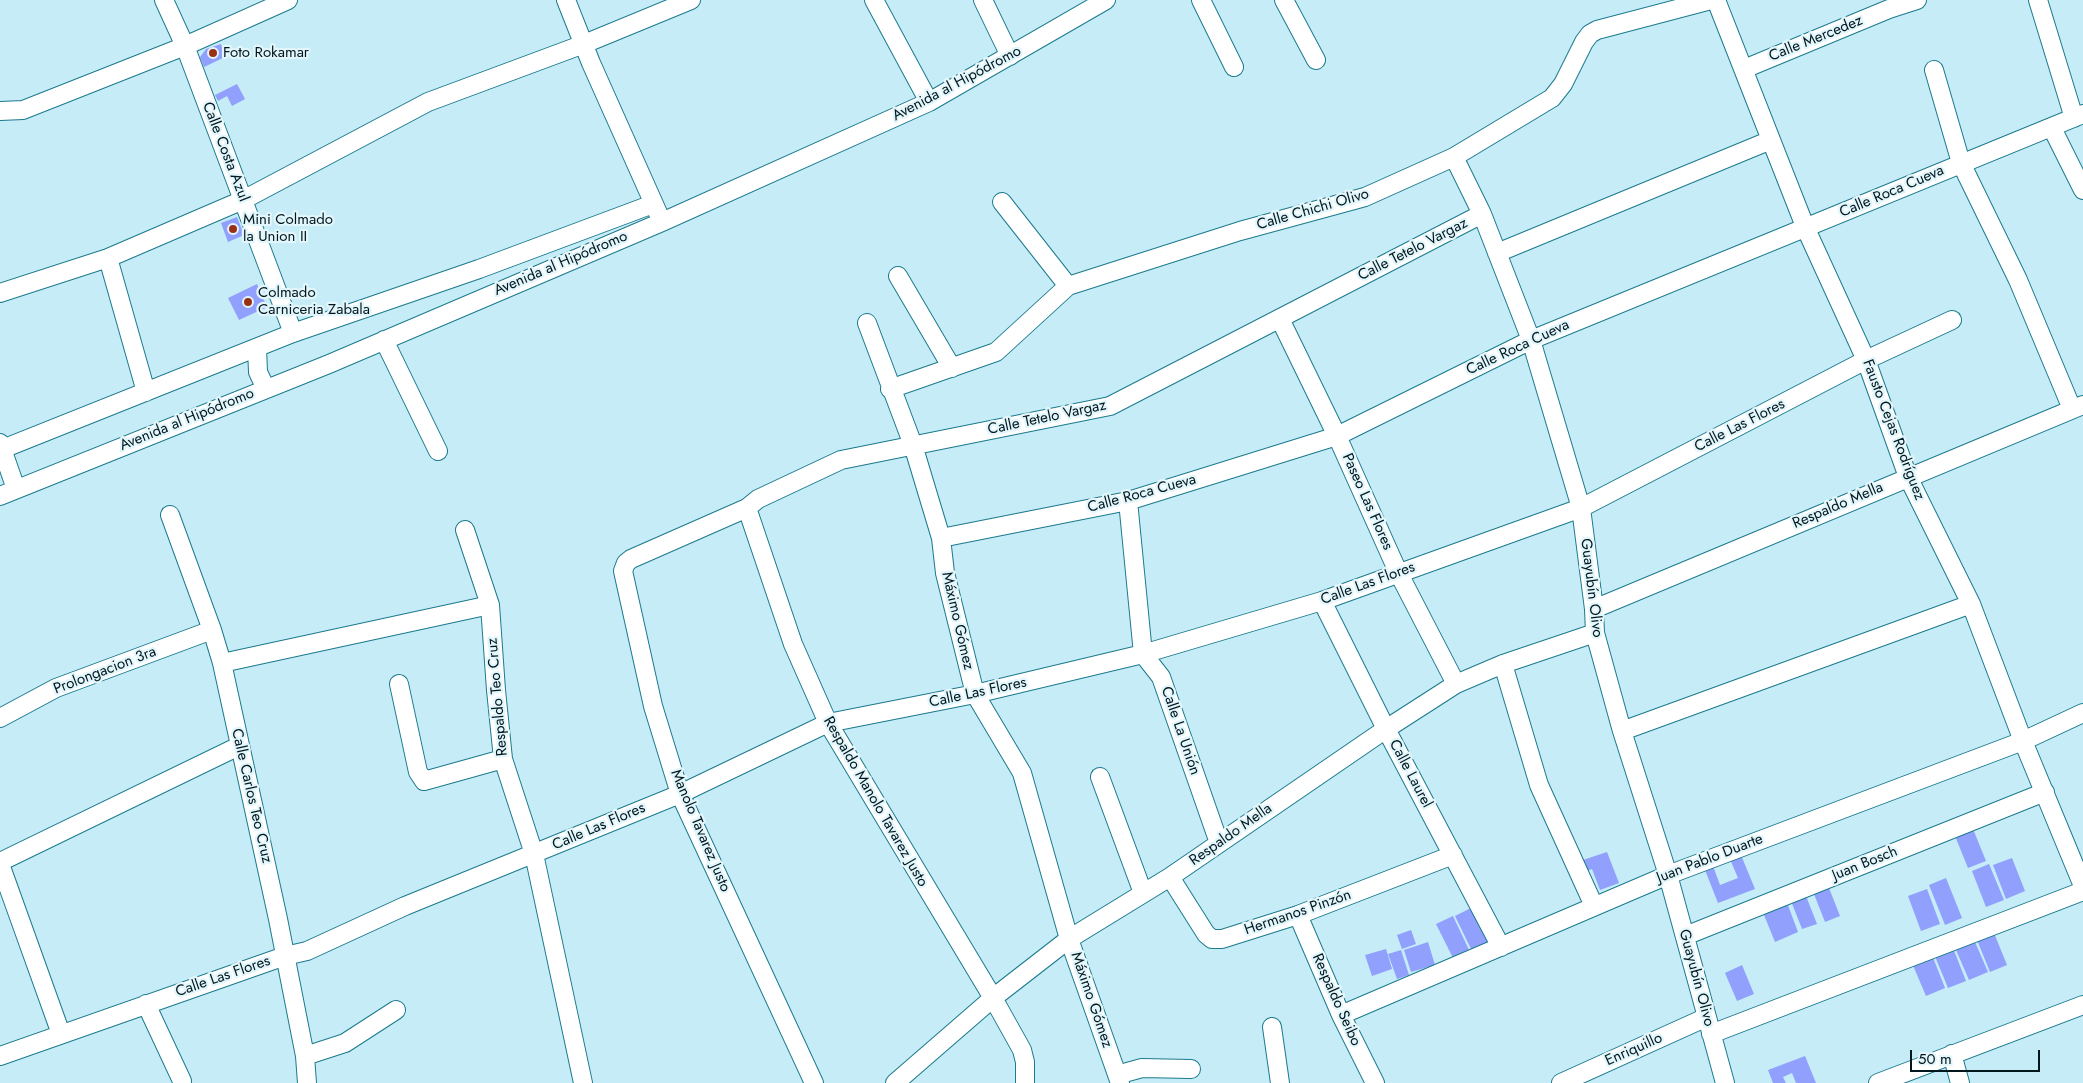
<!DOCTYPE html>
<html>
<head>
<meta charset="utf-8">
<style>
	body { margin:0 }
	#map { position:relative; width:2083px; height:1083px; overflow:hidden; background:#c5ecf7; font-family:Jost,sans-serif }
	canvas { display:block }
	.scale { position:absolute; left:1910px; top:1050px; width:130px; height:22px; box-sizing:border-box; border:2px solid #00171d; border-top:0; padding-left:6px; font-size:15px; line-height:18px; white-space:nowrap; color:#00171d; -webkit-text-stroke:4px #e2f6fb; paint-order:stroke }
</style>
</head>
<body>
<div id="map">
<canvas width="2083" height="1083"></canvas>
<div class="scale">50 m</div>
</div>
<script>
const g = document.querySelector('canvas').getContext('2d');
g.lineJoin = 'round';
function fill(path, color) {
  g.fillStyle = color;
  g.fill(path, 'evenodd');
}
function shape(rows) {
  const path = new Path2D();
  for (const r of rows) {
    path.moveTo(r[0], r[1]);
    for (let i = 2; i < r.length; i += 2) path.lineTo(r[i], r[i + 1]);
  }
  return path;
}
function stroke(path, color, width, dash) {
  g.strokeStyle = color;
  g.lineWidth = width;
  g.lineCap = dash ? 'butt' : 'round';
  g.setLineDash(dash || []);
  g.stroke(path);
}
function label(font, color, halo, rows, align = 'center') {
  g.font = font + ' Jost,sans-serif';
  g.lineWidth = 4.5;
  g.setLineDash([]);
  g.textBaseline = 'middle';
  g.strokeStyle = halo;
  g.fillStyle = color;
  for (const [text, x, y, turn = 0] of rows) {
    g.save();
    g.translate(x, y);
    g.rotate((+turn || 0) * Math.PI / 180);
    g.textAlign = isNaN(turn) ? turn : align;
    if (halo) g.strokeText(text, 0, 0);
    g.fillText(text, 0, 0);
    g.restore();
  }
}
fill(shape([
	[221,44,225,57,204,67,200,57,206,49],
	[237,84,245,99,232,106,227,96,218,101,215,95],
	[237,217,244,235,228,242,221,223],
	[257,284,267,307,239,320,228,298],
	[1971,824,1986,861,1968,868,1953,831],
	[1607,852,1619,883,1600,890,1592,869,1587,871,1583,860],
	[1741,855,1755,889,1718,903,1705,870,1713,866,1720,885,1738,878,1730,859],
	[2012,858,2025,891,2006,899,1993,865],
	[1989,864,2004,900,1986,907,1972,871],
	[1946,878,1962,918,1945,925,1929,885],
	[1829,888,1840,916,1825,922,1814,894],
	[1927,889,1940,924,1921,931,1908,896],
	[1806,896,1817,924,1802,929,1791,901],
	[1786,900,1798,932,1775,942,1762,910],
	[1475,906,1492,941,1472,951,1455,916],
	[1453,916,1470,952,1454,960,1436,924],
	[1992,928,2007,965,1990,972,1975,935],
	[1411,930,1416,944,1402,949,1397,935],
	[1972,935,1988,972,1969,980,1953,943],
	[1428,942,1435,965,1411,972,1404,950],
	[1951,943,1966,981,1948,988,1934,954],
	[1386,949,1392,969,1372,976,1365,955],
	[1401,950,1409,975,1397,979,1388,954],
	[1932,955,1945,988,1926,996,1912,963],
	[1742,965,1754,994,1737,1001,1725,973],
	[1805,1056,1816,1083,1796,1083,1792,1073,1783,1077,1786,1083,1773,1083,1768,1070]
]), '#90a0fc');
const minor = shape([
	[164,0,185,46,293,333],
	[566,0,591,63,658,213],
	[874,0,929,102],
	[983,0,1010,56],
	[1201,0,1234,67],
	[1284,0,1316,60],
	[1716,0,1806,229,1866,360,1908,477,1971,604,2023,741,2083,886],
	[2038,0,2074,118],
	[1744,69,1889,9,1917,0],
	[1934,70,1961,163,2018,280,2072,409],
	[0,111,23,110,185,46,288,0],
	[2052,128,2083,190],
	[1454,157,1482,214,1531,340,1581,508,1594,609,1595,633,1622,731,1668,875,1725,1083],
	[1002,202,1068,286],
	[1497,253,1771,140],
	[108,258,146,392],
	[898,276,952,368],
	[0,293,108,258,243,200,428,102,584,44,691,0],
	[1280,319,1337,436,1398,572,1456,684],
	[867,323,913,445,941,538,945,573,975,694,1022,773,1069,939,1120,1083],
	[384,340,438,451],
	[257,348,258,372,266,389],
	[890,389,996,352,1068,286,1240,231,1365,197,1454,157,1552,98,1563,84,1584,42,1590,34,1597,30,1711,0],
	[0,443,16,489],
	[0,450,293,333,479,269,653,204],
	[0,496,329,364,662,222,929,102,1106,0],
	[1128,501,1143,654,1161,677,1219,843],
	[747,508,793,644,828,723,993,998,1022,1050,1025,1062,1025,1083],
	[170,515,212,630,222,663,278,919,305,1056,307,1083],
	[465,530,490,605,496,690,503,759,534,854,583,1083],
	[941,538,1128,501,1337,436,1531,340,2083,114],
	[1322,601,1386,729,1501,947],
	[1594,609,2083,405],
	[222,663,490,605],
	[1503,664,1539,785,1594,906],
	[399,684,418,772,424,781,503,759],
	[0,718,56,688,212,630],
	[1622,731,1971,604],
	[1100,777,1143,893],
	[0,862,239,746],
	[0,864,61,1034],
	[1170,877,1206,934,1212,939,1222,939,1298,915,1453,855],
	[1298,915,1341,1015,1375,1083],
	[1685,936,2045,792],
	[146,1004,182,1081],
	[1341,1015,1668,875,2023,741,2083,713],
	[1272,1027,1280,1083],
	[1711,1034,2083,891],
	[1952,1054,1960,1083],
	[0,1056,285,956,307,951,405,906,680,794,828,723,975,694,1143,654,1322,601,1581,508,1866,360,1952,320],
	[305,1056,345,1043,396,1010],
	[1117,1075,1142,1068,1191,1069],
	[814,1083,680,794,653,706,623,571,626,563,631,559,747,508,758,499,841,460,1110,406,1482,214],
	[895,1083,993,998,1069,939,1170,877,1386,729,1456,684,1503,664,1595,633],
	[1561,1083,1707,1017],
	[1878,1083,2083,1005]
]);
stroke(minor, '#1b7a8d', 20);
stroke(minor, '#fff', 18);
for (const [x, y, r, color] of [
	[213,53,5,"#983015"],
	[233,229,5,"#983015"],
	[248,302,5,"#983015"]
]) {
  const dot = new Path2D();
  dot.arc(x, y, r, 0, 2 * Math.PI);
  g.fillStyle = color;
  g.fill(dot);
  stroke(dot, '#e2f6fb', 2);
}
label('15px', '#00171d', '#e2f6fb', [
	["Calle Mercedez",1816,39,-22],
	["Avenida al Hipódromo",957,84,-28],
	["Calle Costa Azul",225,152,69],
	["Calle Roca Cueva",1892,192,-23],
	["Calle Chichi Olivo",1313,210,-16],
	["Calle Tetelo Vargaz",1413,250,-27],
	["Avenida al Hipódromo",561,264,-23],
	["Calle Roca Cueva",1518,348,-25],
	["Calle Tetelo Vargaz",1047,418,-12],
	["Avenida al Hipódromo",187,420,-22],
	["Calle Las Flores",1740,426,-27],
	["Fausto Cejas Rodríguez",1893,430,69],
	["Calle Roca Cueva",1142,494,-15],
	["Paseo Las Flores",1367,502,66],
	["Respaldo Mella",1838,506,-23],
	["Calle Las Flores",1368,584,-20],
	["Guayubín Olivo",1591,588,83],
	["Máximo Gómez",957,621,77],
	["Prolongacion 3ra",105,671,-21],
	["Calle Las Flores",978,693,-12],
	["Respaldo Teo Cruz",498,697,-95],
	["Calle La Unión",1180,731,71],
	["Calle Laurel",1410,774,62],
	["Calle Carlos Teo Cruz",251,796,77],
	["Respaldo Manolo Tavarez Justo",875,802,60],
	["Calle Las Flores",599,827,-23],
	["Manolo Tavarez Justo",700,831,67],
	["Respaldo Mella",1231,835,-35],
	["Juan Pablo Duarte",1710,859,-21],
	["Juan Bosch",1865,864,-22],
	["Hermanos Pinzón",1298,913,-19],
	["Calle Las Flores",223,977,-19],
	["Guayubín Olivo",1696,978,75],
	["Máximo Gómez",1091,1000,71],
	["Respaldo Seibo",1336,1000,66],
	["Enriquillo",1634,1050,-24]
]);
label('15px', '#00171d', '#e2f6fb', [
	["Foto Rokamar",223,53],
	["Mini Colmado",243,220],
	["la Union II",243,237],
	["Colmado",258,293],
	["Carniceria Zabala",258,310]
], 'left');
</script>
</body>
</html>
